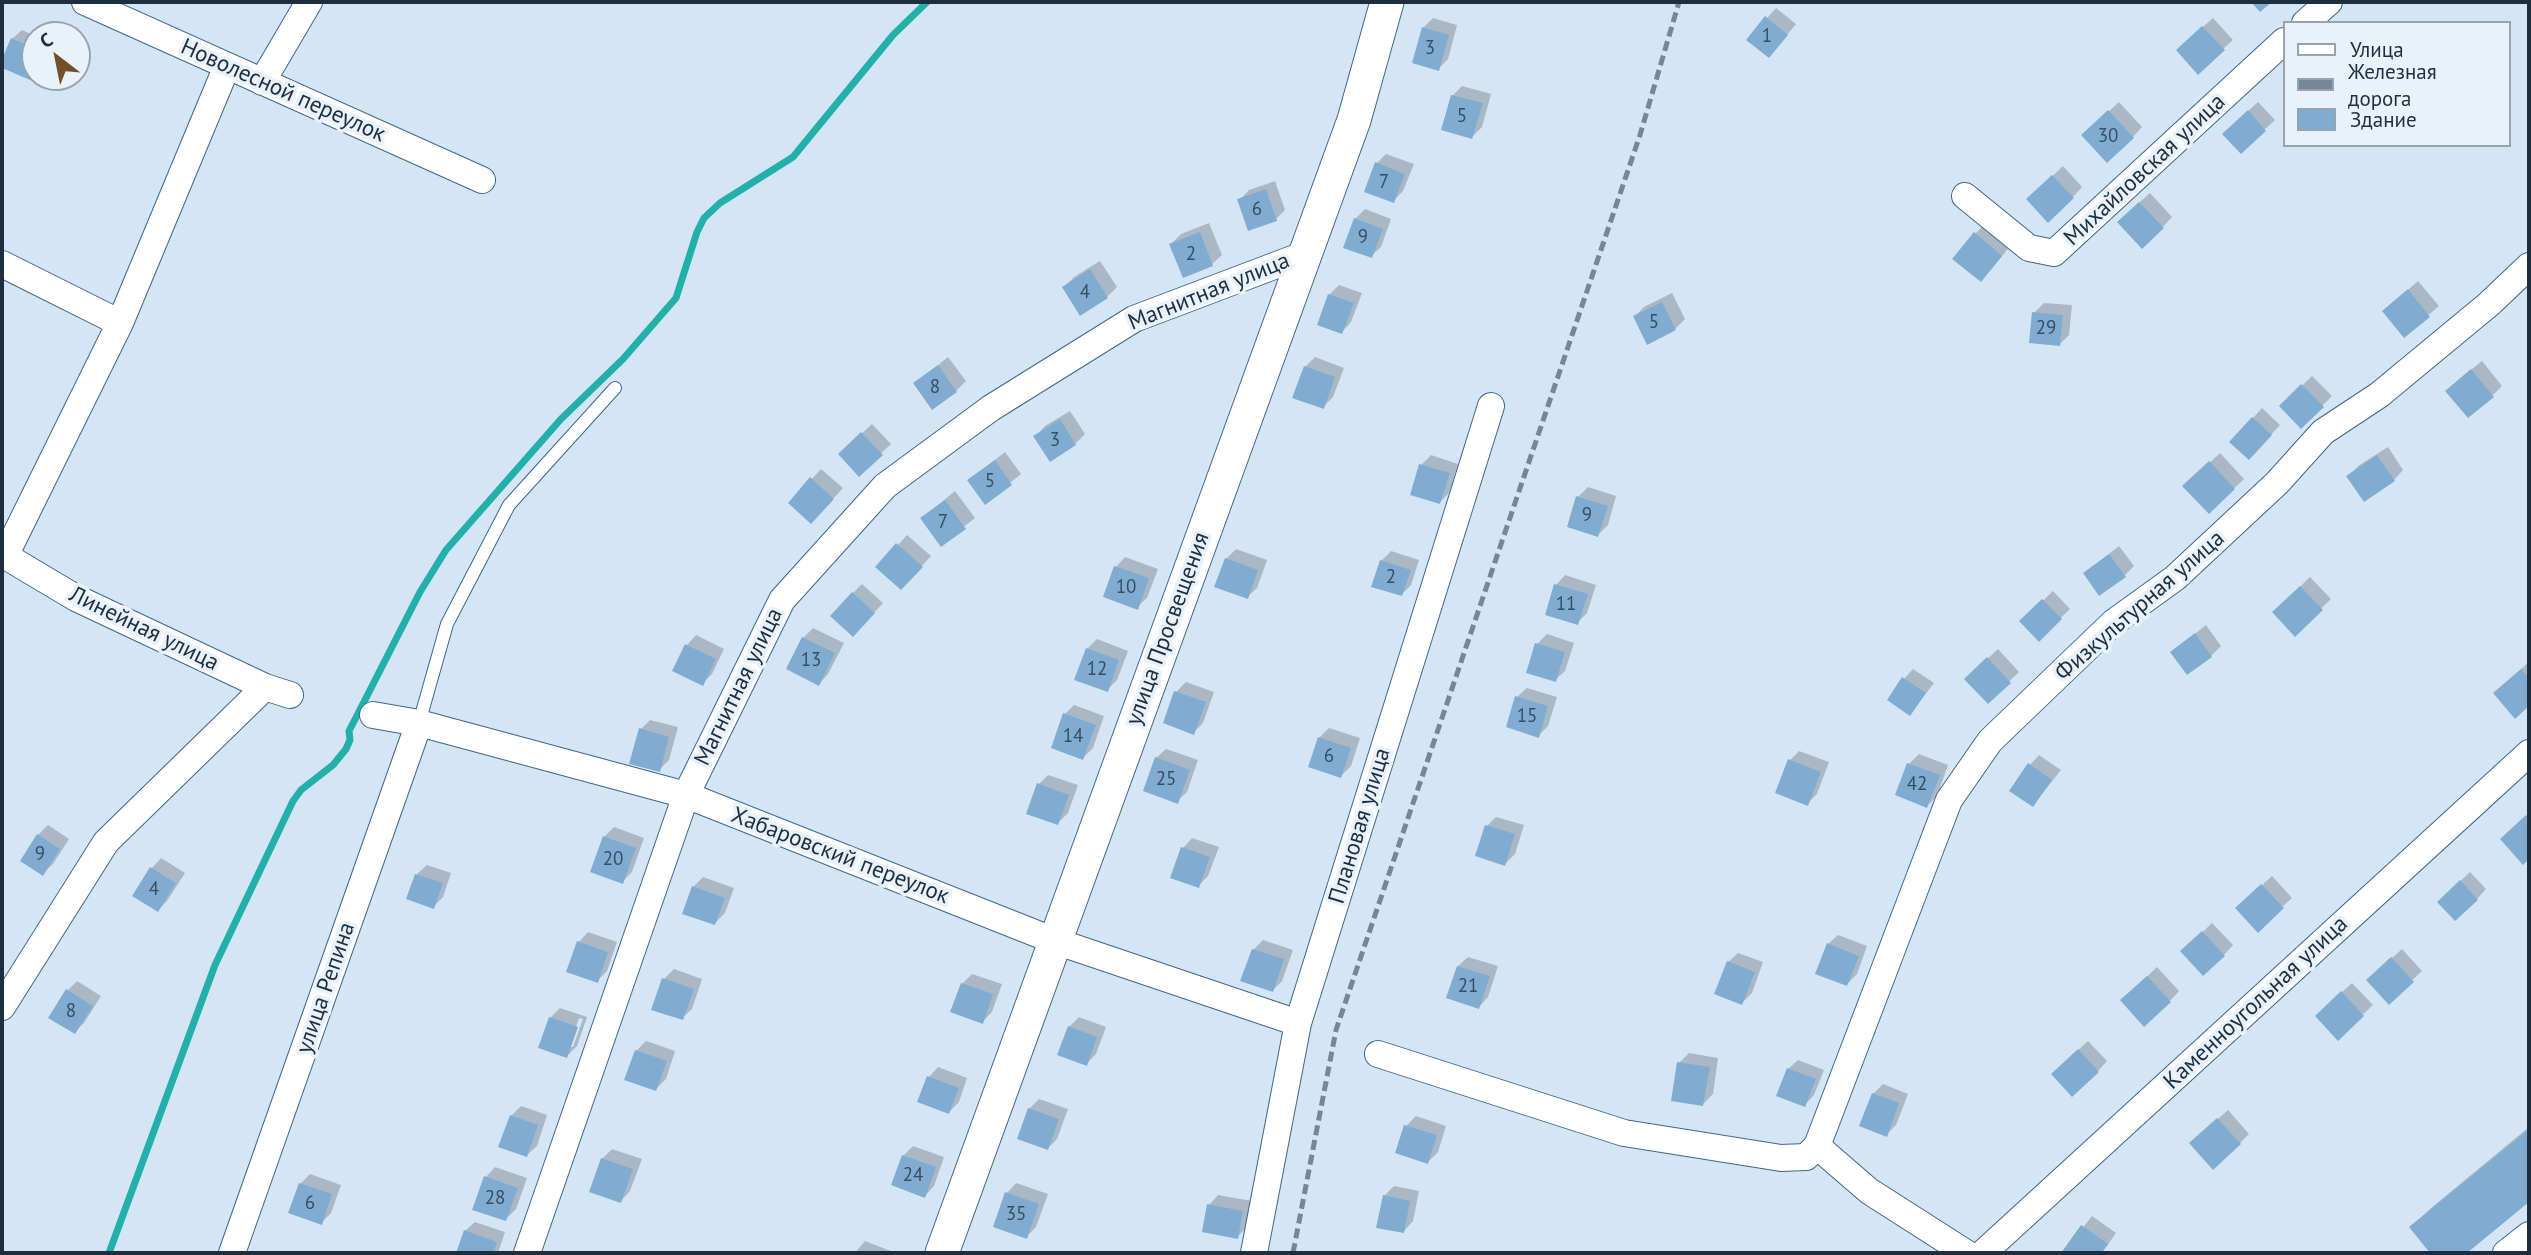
<!DOCTYPE html>
<html>
<head>
<meta charset="utf-8">
<style>
	body { margin:0 }
	#map { position:relative; width:2531px; height:1255px; overflow:hidden; background:#d4e6f6; font-family:"PT Sans",sans-serif }
	canvas { display:block }
	.frame { position:absolute; inset:0; border:4px solid #1d2f3e; pointer-events:none }
	.legend { position:absolute; left:2283px; top:21px; width:228px; height:126px; box-sizing:border-box; background:#e9f2fa; border:2px solid #97a4af; margin:0; padding:9px 12px; list-style:none; font-size:21px; color:#1d2f3e }
	.legend li { display:flex; align-items:center; gap:14px; height:35px }
	.legend b { width:35px; border:2px solid #97a4af }
	.north { position:absolute; left:21px; top:21px; width:70px; height:70px; box-sizing:border-box; background:#e9f2fa; border:2px solid #97a4af; border-radius:50%; rotate:328deg; font-size:19px; font-weight:700; line-height:28px; text-align:center; color:#1d2f3e }
	.north::after { content:''; display:block; margin:auto; width:24px; height:32px; background:#734f29; clip-path:polygon(50% 0,100% 100%,50% 72%,0 100%) }
</style>
</head>
<body>
<div id="map">
<canvas width="2531" height="1255"></canvas>
<div class="frame"></div>
<ul class="legend">
<li><b style="height:9px;background:#fff"></b>Улица</li>
<li><b style="height:9px;background:#758796"></b>Железная дорога</li>
<li><b style="height:19px;background:#81acd2"></b>Здание</li>
</ul>
<div class="north">С</div>
</div>
<script>
const g = document.querySelector('canvas').getContext('2d');
g.lineJoin = 'round';
function fill(path, color) {
  g.fillStyle = color;
  g.fill(path, 'evenodd');
}
function shape(rows) {
  const path = new Path2D();
  for (const r of rows) {
    path.moveTo(r[0], r[1]);
    for (let i = 2; i < r.length; i += 2) path.lineTo(r[i], r[i + 1]);
  }
  return path;
}
function stroke(path, color, width, dash) {
  g.strokeStyle = color;
  g.lineWidth = width;
  g.lineCap = dash ? 'butt' : 'round';
  g.setLineDash(dash || []);
  g.stroke(path);
}
function label(font, color, halo, rows, align = 'center') {
  g.font = font + ' "PT Sans",sans-serif';
  g.lineWidth = 7;
  g.setLineDash([]);
  g.textBaseline = 'middle';
  g.strokeStyle = halo;
  g.fillStyle = color;
  for (const [text, x, y, turn = 0] of rows) {
    g.save();
    g.translate(x, y);
    g.rotate((+turn || 0) * Math.PI / 180);
    g.textAlign = isNaN(turn) ? turn : align;
    if (halo) g.strokeText(text, 0, 0);
    g.fillText(text, 0, 0);
    g.restore();
  }
}
fill(shape([
	[1776,8,1796,24,1778,46,1767,18],
	[1433,18,1457,25,1448,59,1438,69,1423,28],
	[2213,18,2233,40,2223,49,2188,40],
	[22,30,35,36,35,72,29,78,2,66,12,39],
	[1462,86,1491,94,1482,127,1472,137,1452,96],
	[2119,102,2142,127,2133,137,2093,126],
	[2258,102,2275,120,2241,151,2234,124],
	[1386,154,1414,164,1403,191,1393,201,1377,163],
	[2063,166,2082,187,2073,197,2038,190],
	[1275,181,1285,210,1276,219,1240,200,1249,190],
	[2150,193,2172,217,2163,227,2129,212],
	[1365,209,1391,219,1381,247,1371,256,1355,219],
	[1209,223,1222,255,1212,264,1171,244,1181,234],
	[1985,224,2011,245,1990,271,1975,234],
	[1100,261,1117,287,1107,297,1064,287,1074,277],
	[2418,281,2439,306,2404,336,2394,302],
	[1339,285,1362,293,1351,322,1342,332,1329,295],
	[1672,293,1685,319,1675,329,1635,316,1644,307],
	[2044,303,2072,305,2069,335,2059,345,2034,313],
	[948,357,966,381,956,391,915,384],
	[1315,357,1344,368,1333,397,1323,407,1305,367],
	[2482,361,2502,386,2493,395,2457,381],
	[2312,376,2332,396,2301,427,2281,406],
	[2262,408,2280,425,2259,448,2253,418],
	[1070,411,1085,434,1075,444,1036,436,1045,426],
	[872,424,891,444,859,474,840,454],
	[2388,447,2403,470,2394,480,2349,476,2358,466],
	[1005,452,1021,474,986,502,969,480],
	[2220,453,2244,479,2209,512,2185,486],
	[1431,455,1458,464,1449,493,1440,502,1421,465],
	[821,469,843,488,821,512,790,503],
	[1588,487,1616,496,1608,525,1598,535,1578,497],
	[955,491,975,518,942,544,922,518],
	[907,535,931,556,911,578,878,567],
	[2119,546,2134,566,2124,576,2085,573],
	[1236,549,1267,560,1257,588,1247,597,1226,559],
	[1391,551,1419,560,1411,585,1402,594,1381,561],
	[1125,557,1158,569,1147,598,1137,607,1116,567],
	[1565,575,1596,585,1587,613,1577,623,1556,585],
	[2310,577,2331,599,2295,634,2274,612],
	[862,584,883,603,863,625,853,593],
	[2053,591,2070,609,2039,639,2022,621],
	[2206,625,2221,646,2211,656,2172,652],
	[813,628,844,643,828,674,819,684,803,638],
	[1547,634,1574,643,1565,671,1555,680,1537,644],
	[696,635,724,649,712,674,702,684,687,645],
	[1097,639,1128,651,1117,680,1107,690,1087,649],
	[1998,649,2019,672,1988,702,1966,679],
	[2529,662,2529,704,2515,716,2504,684],
	[1913,669,1934,683,1910,714,1904,679],
	[1186,682,1214,692,1203,723,1193,733,1165,722,1176,692],
	[1527,688,1557,697,1548,726,1538,736,1517,697],
	[1074,705,1104,716,1093,748,1083,758,1065,714],
	[650,720,678,727,669,760,659,770,641,729],
	[1329,728,1360,738,1351,766,1341,776,1319,738],
	[1166,749,1198,760,1187,792,1177,801,1156,758],
	[1799,751,1829,762,1817,794,1807,804,1790,760],
	[1919,754,1948,765,1937,796,1927,806,1909,764],
	[2039,755,2061,770,2033,805,2030,765],
	[1048,775,1078,785,1068,813,1058,823,1039,784],
	[1496,817,1524,825,1515,854,1505,864,1487,826],
	[48,825,69,839,53,864,43,873,38,835],
	[614,827,644,838,632,872,622,882,604,837],
	[1192,838,1219,847,1208,876,1198,886,1183,848],
	[161,858,185,873,167,901,158,910,152,868],
	[427,865,451,873,443,897,433,907,409,898,417,874],
	[2470,872,2486,889,2477,899,2449,892],
	[2272,876,2292,898,2282,907,2247,899],
	[703,877,734,888,725,913,715,923,693,887],
	[2212,923,2233,945,2224,955,2183,951],
	[588,932,617,942,607,971,597,981,579,942],
	[1838,935,1867,946,1857,974,1847,984,1828,944],
	[1263,940,1293,950,1282,981,1273,990,1253,950],
	[2402,949,2422,971,2389,1002,2378,971],
	[1738,953,1763,962,1752,993,1742,1003,1728,962],
	[1468,957,1498,966,1488,997,1479,1007,1458,966],
	[2157,967,2179,991,2170,1001,2132,991],
	[674,969,702,979,692,1009,682,1018,664,979],
	[972,974,1002,984,992,1012,982,1022,962,984],
	[77,981,101,996,84,1023,74,1032,68,990],
	[2352,983,2373,1005,2338,1038,2327,1006],
	[560,1008,587,1017,577,1046,567,1056,550,1018],
	[579,1018,583,1019,573,1047,569,1047],
	[1079,1017,1106,1027,1096,1054,1086,1064,1069,1027],
	[646,1041,675,1051,666,1079,656,1089,636,1051],
	[2088,1041,2107,1061,2098,1071,2063,1064],
	[1689,1053,1718,1058,1713,1094,1703,1104,1679,1063],
	[1798,1060,1824,1070,1814,1095,1805,1105,1788,1069],
	[938,1067,967,1078,959,1102,949,1112,929,1077],
	[1883,1084,1908,1094,1896,1125,1886,1135,1873,1094],
	[1039,1099,1068,1109,1057,1139,1048,1148,1029,1109],
	[521,1106,547,1115,537,1146,527,1155,511,1116],
	[2228,1110,2249,1134,2240,1143,2201,1134],
	[1416,1116,1446,1126,1438,1152,1428,1162,1406,1126],
	[2529,1127,2529,1200,2464,1253,2432,1253,2411,1227,2431,1208],
	[913,1146,944,1157,934,1186,925,1196,903,1156],
	[612,1149,642,1159,630,1191,621,1201,602,1159],
	[495,1167,527,1178,516,1209,506,1219,486,1177],
	[310,1174,341,1185,331,1213,321,1223,300,1184],
	[1016,1183,1048,1194,1036,1227,1026,1237,1007,1193],
	[1394,1186,1419,1191,1413,1221,1404,1231,1384,1196],
	[1218,1195,1252,1201,1247,1227,1237,1237,1209,1205],
	[2092,1216,2116,1233,2102,1253,2063,1253],
	[475,1222,505,1232,498,1253,458,1253,465,1231],
	[865,1241,896,1253,855,1253]
]), '#0003');
stroke(shape([
	[109,1253,215,965,293,801,301,790,333,765,346,749,350,740,349,731,367,696,420,592,446,550,561,419,623,359,676,298,697,232,704,218,720,203,793,157,893,35,927,2]
]), '#23b0aa', 7);
fill(shape([
	[2251,2,2272,2,2260,12],
	[1765,16,1788,35,1769,58,1746,40],
	[2202,26,2225,50,2198,75,2176,50],
	[1422,27,1449,35,1439,71,1412,63],
	[11,38,35,49,35,68,30,80,2,68,2,59],
	[1451,95,1483,103,1472,139,1441,130],
	[2108,110,2134,138,2107,163,2081,135],
	[2248,110,2266,131,2241,154,2222,134],
	[1375,162,1405,174,1394,203,1364,192],
	[2052,175,2074,198,2048,223,2026,199],
	[1266,189,1277,221,1248,231,1237,199],
	[2139,202,2164,228,2142,249,2117,222],
	[1354,218,1383,229,1372,258,1343,248],
	[1200,232,1213,266,1183,278,1169,244],
	[1974,232,2002,256,1981,282,1952,259],
	[1090,269,1108,298,1080,316,1062,287],
	[2408,289,2430,317,2404,338,2382,311],
	[1328,294,1354,303,1342,334,1317,325],
	[1662,302,1676,330,1647,345,1633,316],
	[2032,312,2063,315,2060,346,2029,343],
	[938,365,957,392,932,410,913,383],
	[1304,366,1335,377,1324,409,1292,398],
	[2471,369,2494,397,2468,418,2445,391],
	[2301,384,2324,407,2301,429,2279,406],
	[2252,417,2272,435,2249,460,2229,442],
	[1060,419,1076,445,1050,462,1033,436],
	[861,432,883,455,859,477,838,454],
	[2377,455,2395,481,2364,502,2346,476],
	[995,460,1012,485,985,505,967,480],
	[2209,461,2235,489,2209,514,2182,486],
	[1419,464,1450,473,1440,504,1410,495],
	[810,477,834,499,811,524,788,503],
	[1576,496,1608,506,1598,537,1567,527],
	[945,500,966,529,941,547,920,518],
	[896,543,923,567,901,590,875,567],
	[2109,554,2126,577,2099,596,2083,573],
	[1225,558,1258,570,1248,599,1214,587],
	[1380,560,1411,570,1402,596,1371,587],
	[1114,566,1149,578,1138,610,1103,597],
	[1554,584,1588,594,1578,625,1545,615],
	[2300,586,2323,610,2295,637,2272,612],
	[852,592,875,613,853,637,830,616],
	[2042,599,2062,619,2039,642,2019,621],
	[2195,633,2212,657,2187,675,2170,652],
	[802,637,835,653,819,686,786,669],
	[1535,643,1565,652,1556,682,1526,673],
	[685,644,716,659,703,686,672,671],
	[1086,648,1119,660,1108,692,1074,680],
	[1987,657,2011,683,1988,704,1964,679],
	[2521,669,2529,678,2529,706,2515,719,2493,693],
	[1902,677,1926,693,1910,716,1887,700],
	[1174,691,1206,702,1194,735,1163,723],
	[1515,696,1548,706,1539,738,1506,727],
	[1063,713,1096,725,1083,760,1051,748],
	[639,728,669,737,660,772,629,764],
	[1318,737,1351,748,1341,778,1308,767],
	[1155,757,1190,770,1178,804,1143,791],
	[1788,759,1821,772,1808,806,1775,793],
	[1907,763,1940,775,1927,808,1895,795],
	[2028,763,2052,780,2033,807,2009,791],
	[1037,783,1069,795,1058,825,1026,814],
	[2526,815,2529,819,2529,859,2523,865,2500,839],
	[1485,825,1515,834,1505,866,1475,856],
	[37,834,60,849,43,876,20,861],
	[603,836,636,848,623,884,590,872],
	[1181,847,1210,857,1199,888,1170,878],
	[150,867,176,883,158,912,132,896],
	[415,874,443,883,434,909,406,899],
	[2460,880,2478,900,2455,921,2437,902],
	[2261,884,2284,908,2258,933,2235,908],
	[692,886,725,898,715,925,682,914],
	[2202,931,2225,956,2203,976,2180,951],
	[577,941,608,952,598,983,566,972],
	[1827,943,1859,956,1847,986,1815,974],
	[1252,949,1284,959,1273,992,1240,981],
	[2391,957,2414,982,2389,1005,2366,980],
	[1727,961,1755,972,1742,1005,1714,994],
	[1457,966,1490,976,1479,1009,1446,998],
	[2147,976,2171,1002,2144,1027,2120,1000],
	[662,978,694,989,683,1020,651,1010],
	[961,983,993,994,983,1024,950,1012],
	[66,989,93,1006,75,1034,48,1018],
	[2341,991,2364,1016,2338,1041,2315,1016],
	[549,1017,578,1027,567,1058,538,1048],
	[1068,1026,1097,1037,1087,1066,1057,1055],
	[2078,1049,2099,1072,2072,1097,2051,1074],
	[635,1050,667,1061,656,1091,624,1080],
	[1677,1062,1710,1067,1703,1106,1671,1101],
	[1787,1068,1816,1079,1805,1107,1776,1096],
	[927,1076,959,1088,949,1114,917,1102],
	[1872,1093,1899,1103,1887,1137,1859,1126],
	[1028,1108,1059,1119,1048,1150,1017,1139],
	[510,1115,538,1125,527,1157,498,1147],
	[2217,1118,2241,1144,2213,1170,2189,1143],
	[1404,1125,1437,1135,1428,1164,1395,1153],
	[2529,1129,2529,1202,2467,1253,2430,1253,2409,1227],
	[902,1155,936,1167,925,1198,891,1185],
	[601,1158,633,1169,621,1203,589,1192],
	[484,1176,518,1188,506,1221,472,1210],
	[299,1183,332,1194,322,1225,288,1213],
	[1005,1192,1039,1204,1027,1239,993,1227],
	[1383,1195,1410,1201,1404,1233,1376,1228],
	[1207,1204,1243,1211,1238,1239,1202,1232],
	[2081,1225,2108,1244,2101,1253,2061,1253],
	[464,1230,497,1242,493,1253,456,1253]
]), '#81acd2');
const service = shape([
	[419,723,447,624,509,505,615,388]
]);
const minor = shape([
	[85,2,482,180],
	[2305,23,2329,2],
	[262,82,309,2],
	[1965,196,2029,248,2054,253,2284,41],
	[2,264,120,323],
	[2,554,76,598,265,687,290,695],
	[5,556,120,323,227,66],
	[373,715,419,723,686,795,1055,941,1298,1023],
	[2,1007,106,842,265,687],
	[1378,1054,1624,1133,1781,1158,1806,1157,1817,1146,1869,1191,1966,1253],
	[1817,1146,1949,800,1990,741,2114,622,2175,578,2277,483,2323,432,2379,395,2489,304,2529,266],
	[232,1253,419,723],
	[527,1253,686,795,782,600,885,486,991,408,1134,319,1303,255],
	[1254,1253,1298,1023,1491,406],
	[1983,1253,2529,753],
	[2506,1253,2529,1235]
]);
const tertiary = shape([
	[942,1253,1354,120,1387,2]
]);
stroke(service, '#3e678a', 14);
stroke(minor, '#3e678a', 28);
stroke(tertiary, '#3e678a', 35);
stroke(service, '#fff', 12);
stroke(minor, '#fff', 26);
stroke(tertiary, '#fff', 33);
stroke(shape([
	[1293,1253,1336,1030,1640,135,1679,2]
]), '#758796', 5, [10, 5]);
label('19px', '#364e63', null, [
	["1",1767,37],
	["3",1430,49],
	["5",1462,117],
	["30",2108,137],
	["7",1384,183],
	["6",1257,210],
	["9",1363,238],
	["2",1191,255],
	["4",1085,293],
	["5",1654,323],
	["29",2046,329],
	["8",935,388],
	["3",1055,441],
	["5",990,482],
	["9",1587,516],
	["7",943,523],
	["2",1391,578],
	["10",1126,588],
	["11",1566,605],
	["13",811,661],
	["12",1097,670],
	["15",1527,717],
	["14",1073,737],
	["6",1329,757],
	["25",1166,780],
	["42",1917,785],
	["9",40,855],
	["20",613,860],
	["4",154,890],
	["21",1468,987],
	["8",71,1012],
	["24",913,1176],
	["28",495,1199],
	["6",310,1204],
	["35",1016,1215]
]);
label('23px', '#1d2f3e', '#e9f2fa', [
	["Новолесной переулок",283,91,24],
	["Михайловская улица",2145,170,-43],
	["Магнитная улица",1209,292,-22],
	["Физкультурная улица",2140,606,-41],
	["Линейная улица",144,629,26],
	["улица Просвещения",1168,629,-70],
	["Магнитная улица",739,687,-64],
	["Плановая улица",1360,826,-73],
	["Хабаровский переулок",840,856,21],
	["улица Репина",326,988,-71],
	["Каменноугольная улица",2256,1003,-43]
]);
</script>
</body>
</html>
